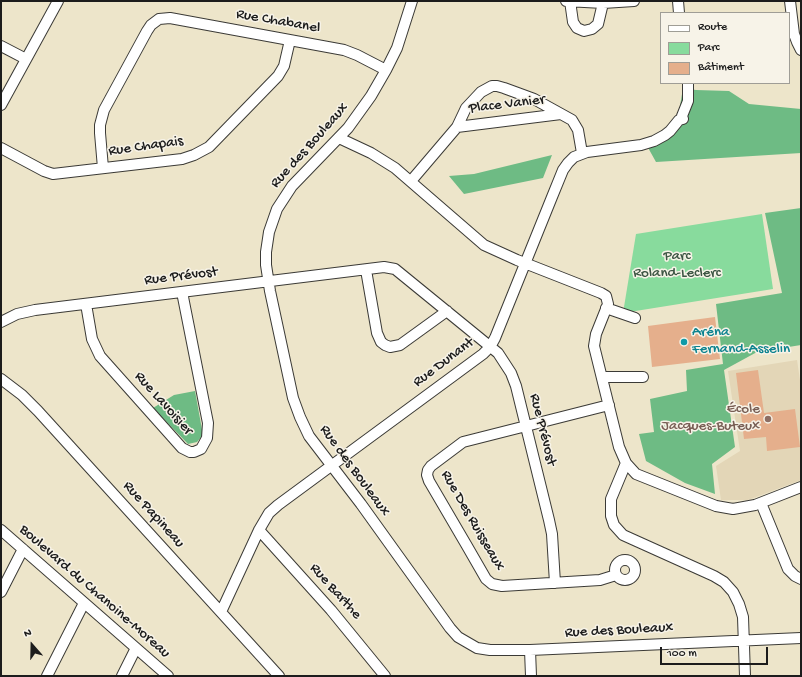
<!DOCTYPE html>
<html>
<head>
<meta charset="utf-8">
<style>
	body { margin:0 }
	#map { position:relative; width:802px; height:677px; overflow:hidden; background:#ede5ca; font-family:"Gochi Hand",sans-serif }
	canvas { display:block }
	.frame { position:absolute; inset:0; border:2px solid #1c1c1c; pointer-events:none }
	.legend { position:absolute; left:660px; top:12px; width:130px; height:72px; box-sizing:border-box; background:#f7f3e8; border:1px solid #9f9d96; margin:0; padding:5px 7px; list-style:none; font-size:12px; color:#1c1c1c }
	.legend li { display:flex; align-items:center; gap:8px; height:20px }
	.legend b { width:20px; border:1px solid #9f9d96 }
	.north { position:absolute; left:12px; top:625px; width:40px; height:40px; -webkit-text-stroke:3px #f7f3e8; paint-order:stroke; rotate:340deg; font-size:11px; font-weight:700; line-height:16px; text-align:center; color:#1c1c1c }
	.north::after { content:''; display:block; margin:auto; width:14px; height:18px; background:#1c1c1c; clip-path:polygon(50% 0,100% 100%,50% 72%,0 100%) }
	.scale { position:absolute; left:660px; top:647px; width:108px; height:18px; box-sizing:border-box; border:2px solid #1c1c1c; border-top:0; padding-left:5px; font-size:12px; line-height:14px; white-space:nowrap; color:#1c1c1c; -webkit-text-stroke:3px #f7f3e8; paint-order:stroke }
</style>
</head>
<body>
<div id="map">
<canvas width="802" height="677"></canvas>
<div class="frame"></div>
<ul class="legend">
<li><b style="height:5px;background:#fff"></b>Route</li>
<li><b style="height:11px;background:#88db9d"></b>Parc</li>
<li><b style="height:11px;background:#e5af8c"></b>Bâtiment</li>
</ul>
<div class="north">N</div>
<div class="scale">100 m</div>
</div>
<script>
const g = document.querySelector('canvas').getContext('2d');
g.lineJoin = 'round';
function fill(path, color) {
  g.fillStyle = color;
  g.fill(path, 'evenodd');
}
function shape(rows) {
  const path = new Path2D();
  for (const r of rows) {
    if (r.length === 3) {
      path.moveTo(r[0] + r[2], r[1]);
      path.arc(r[0], r[1], r[2], 0, 2 * Math.PI);
      continue;
    }
    path.moveTo(r[0], r[1]);
    for (let i = 2; i < r.length; i += 2) path.lineTo(r[i], r[i + 1]);
  }
  return path;
}
function stroke(path, color, width, dash) {
  g.strokeStyle = color;
  g.lineWidth = width;
  g.lineCap = dash ? 'butt' : 'round';
  g.setLineDash(dash || []);
  g.stroke(path);
}
function label(font, color, halo, rows, align = 'center') {
  g.font = font + ' "Gochi Hand",sans-serif';
  g.lineWidth = 3;
  g.setLineDash([]);
  g.textBaseline = 'middle';
  g.strokeStyle = halo;
  g.fillStyle = color;
  for (const [text, x, y, turn = 0] of rows) {
    g.save();
    g.translate(x, y);
    g.rotate((+turn || 0) * Math.PI / 180);
    g.textAlign = isNaN(turn) ? turn : align;
    if (halo) g.strokeText(text, 0, 0);
    g.fillText(text, 0, 0);
    g.restore();
  }
}
fill(shape([
	[797,360,801,387,801,480,748,500,721,500,716,466,740,451,728,371]
]), '#e3d6b7');
fill(shape([
	[762,214,773,289,623,313,636,234]
]), '#88db9d');
fill(shape([
	[683,88,696,90,729,91,749,104,801,109,801,153,656,162,646,144,678,118],
	[552,155,543,178,464,194,449,176,474,174],
	[801,208,801,345,757,352,724,370,735,447,712,464,715,494,685,483,646,461,639,434,654,432,650,399,687,391,686,370,723,364,716,304,782,293,765,213],
	[195,391,203,435,197,442,188,444,153,408,174,395]
]), '#6ebb84');
fill(shape([
	[715,317,720,359,652,367,648,326],
	[758,370,764,413,795,409,800,447,767,451,766,437,744,439,736,373]
]), '#e5af8c');
const minor = shape([
	[412,1,397,48,386,70,371,96,348,128,292,186,277,209,269,232,266,252,266,265,270,291,293,398,300,417,309,436,361,504,450,628,458,637,477,648,490,650,530,650,801,638],
	[566,1,603,3,634,1],
	[570,1,573,22,577,28,584,31,592,29,598,24,603,3],
	[678,1,679,13],
	[790,1,794,34,797,42,801,50],
	[1,46,26,59],
	[1,105,58,1],
	[457,127,561,114],
	[339,138,371,153,395,168,484,245,517,260,601,293,606,296,608,304,596,334,594,346,619,447,626,463,636,474,716,506,733,509,755,505,801,487],
	[1,148,44,171,53,174,182,159,194,155,209,147,278,76,284,66,290,40],
	[103,168,100,133,100,125,104,110,147,31,151,25,159,19,170,18,344,50,357,55,386,70],
	[411,181,457,127,466,108,481,92,492,86,497,86,504,88,534,99,572,120,578,130,582,153],
	[366,270,377,333,381,342,385,345,390,347,400,345,447,311],
	[86,304,92,339,100,356,182,448,190,452,194,452,201,449,207,438,208,423,182,292],
	[606,308,635,318],
	[1,322,17,314,35,310,384,267,395,269,498,353,511,373,516,386,549,520,552,534,555,583],
	[602,377,643,377],
	[1,379,22,395,38,411,279,676],
	[609,405,463,442,431,466,428,470,427,475,429,481,467,546,486,579,492,584,502,586,600,580,616,575],
	[626,463,611,499,611,516,614,525,623,535,714,576,724,582,733,592,739,604,743,617,745,676],
	[761,503,788,569,795,576,801,579],
	[1,530,168,676],
	[259,530,331,610,385,676],
	[625,570,10],
	[1,592,23,549],
	[221,612,259,530,269,513,278,505,483,354,490,347,495,338,552,197,563,170,568,163,574,157,587,152,641,145,654,141,665,135,670,131,679,120,683,119,682,116,688,101,688,83],
	[530,650,531,676],
	[47,676,84,603],
	[122,676,136,648]
]);
stroke(minor, '#3b3a36', 12);
stroke(minor, '#fff', 10);
for (const [x, y, r, color] of [
	[684,342,4,"#0f9aa8"],
	[768,419,4,"#8d6e63"]
]) {
  const dot = new Path2D();
  dot.arc(x, y, r, 0, 2 * Math.PI);
  g.fillStyle = color;
  g.fill(dot);
  stroke(dot, '#f7f3e8', 1.5);
}
label('15px', '#1c1c1c', '#f7f3e8', [
	["Rue Chabanel",278,22,10],
	["Place Vanier",507,105,-7],
	["Rue des Bouleaux",310,146,-48],
	["Rue Chapais",146,147,-8],
	["Rue Prévost",181,277,-7],
	["Rue Dunant",444,363,-37],
	["Rue Lavoisier",163,404,48],
	["Rue Prévost",542,430,76],
	["Rue des Bouleaux",354,471,54],
	["Rue Papineau",153,515,48],
	["Rue Des Ruisseaux",472,521,60],
	["Boulevard du Chanoine-Moreau",94,592,41],
	["Rue Barthe",335,592,48],
	["Rue des Bouleaux",619,631,-3]
]);
label('15px', '#3c5543', '#f7f3e8', [
	["Parc",677,257],
	["Roland-Leclerc",677,274]
]);
label('15px', '#0d838f', '#f7f3e8', [
	["Aréna",692,333],
	["Fernand-Asselin",692,350]
], 'left');
label('15px', '#785e54', '#f7f3e8', [
	["École",760,410],
	["Jacques-Buteux",760,427]
], 'right');
</script>
</body>
</html>
